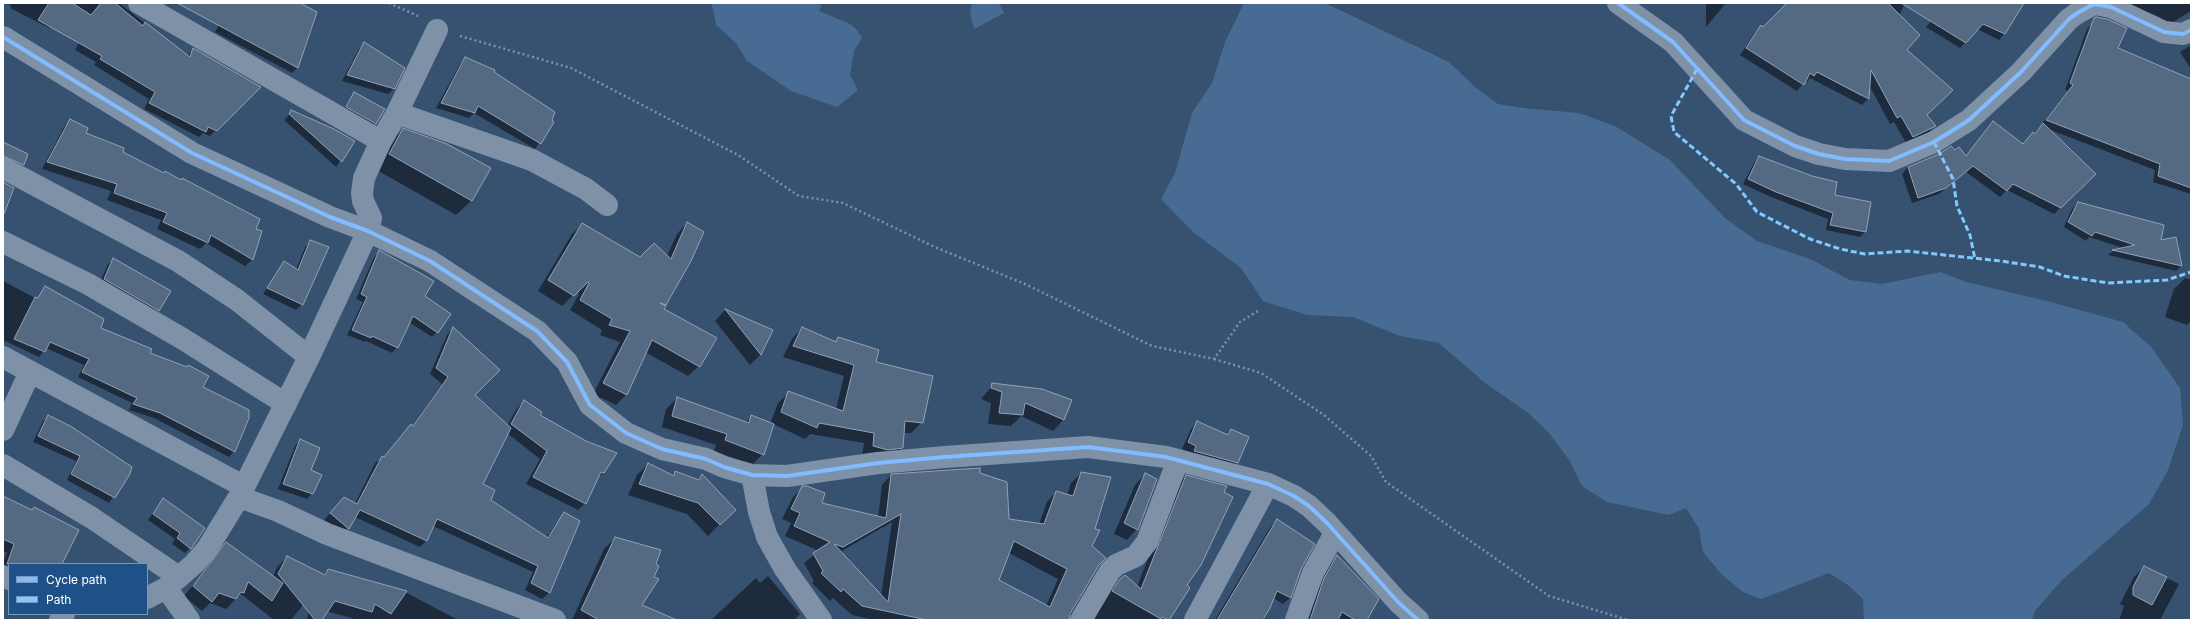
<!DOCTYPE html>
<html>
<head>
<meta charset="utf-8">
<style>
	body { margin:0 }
	#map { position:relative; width:2194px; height:623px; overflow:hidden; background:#375271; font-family:Inter,sans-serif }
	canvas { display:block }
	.frame { position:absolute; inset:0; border:4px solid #fff; pointer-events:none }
	.legend { position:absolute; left:8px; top:563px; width:140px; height:52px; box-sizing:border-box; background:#1f5189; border:1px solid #7997b8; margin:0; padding:5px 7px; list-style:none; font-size:12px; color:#fff }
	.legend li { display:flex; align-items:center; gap:8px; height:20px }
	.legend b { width:20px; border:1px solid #7997b8 }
</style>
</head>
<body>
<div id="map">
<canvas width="2194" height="623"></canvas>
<div class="frame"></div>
<ul class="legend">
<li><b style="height:5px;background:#80bcff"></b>Cycle path</li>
<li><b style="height:5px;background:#80caff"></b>Path</li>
</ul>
</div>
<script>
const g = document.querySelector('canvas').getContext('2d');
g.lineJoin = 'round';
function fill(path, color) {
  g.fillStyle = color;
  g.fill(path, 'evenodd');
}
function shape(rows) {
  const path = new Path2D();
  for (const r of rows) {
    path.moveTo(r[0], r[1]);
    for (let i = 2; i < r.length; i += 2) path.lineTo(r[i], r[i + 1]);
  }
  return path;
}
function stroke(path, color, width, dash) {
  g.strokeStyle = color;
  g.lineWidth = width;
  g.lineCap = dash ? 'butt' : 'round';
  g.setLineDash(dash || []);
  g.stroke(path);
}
fill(shape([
	[709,3,822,3,819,11,850,24,857,30,862,38,854,51,850,75,858,90,837,107,791,91,747,61,736,43,716,25,712,5],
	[972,3,999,3,1004,13,974,29,970,14],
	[1244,3,1325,3,1449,62,1475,87,1498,104,1523,108,1579,113,1615,126,1670,160,1725,218,1757,241,1810,259,1850,280,1882,284,1940,272,1966,282,2051,302,2123,322,2152,348,2180,388,2183,425,2168,470,2149,504,2061,581,2035,611,2032,620,1864,620,1863,599,1848,585,1829,573,1761,599,1743,592,1722,575,1703,552,1699,529,1686,508,1669,515,1640,509,1607,502,1582,486,1570,461,1549,433,1527,412,1485,383,1439,343,1400,336,1353,317,1307,315,1263,301,1241,268,1193,232,1161,199,1175,173,1192,113,1212,83,1225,42]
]), '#476b92');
fill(shape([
	[7,3,119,3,187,56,193,50,259,87,210,136,203,133,199,137,144,109,149,99,94,65,96,62,75,50,92,18,56,21,49,28,10,8,11,6],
	[231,3,297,3,315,12,297,68,292,73,215,32],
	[1706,3,1726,3,1706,27],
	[1789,3,1905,3,1890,35,1905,50,1926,116,1934,126,1928,133,1906,143,1894,122,1890,124,1869,85,1868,99,1862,105,1810,78,1807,82,1805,81,1797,91,1740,55,1755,33,1761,27,1763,28],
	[1813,69,1863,95,1863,97,1812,70],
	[1947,3,2023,3,2004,34,1999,40,1977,29,1960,48,1926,27],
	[2127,3,2191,3,2191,11,2168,25,2164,25,2159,17,2126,6],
	[2093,23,2117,49,2191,80,2191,194,2153,182,2155,170,2048,129,2094,174,2054,214,2007,190,2000,197,1966,172,1939,194,1912,203,1902,174,1908,167,1939,154,1955,152,1965,157,1987,129,2022,145,2033,133,2034,134,2068,91,2065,90,2087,29],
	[364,43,404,68,394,89,388,94,342,81,359,49],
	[2191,45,2191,69,2180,52],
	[465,58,492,72,553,122,535,149,474,113,469,118,436,108,460,64],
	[354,94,376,123,370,129,342,112],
	[292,112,354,141,336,167,284,120],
	[71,121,85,134,122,152,261,232,252,260,245,266,206,243,200,249,157,229,161,220,107,200,111,191,42,169,64,127],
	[403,129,489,168,471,201,456,215,375,169,388,144],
	[1759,157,1834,196,1865,232,1860,237,1826,230,1828,219,1771,197,1743,184,1754,163],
	[2078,203,2160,241,2181,266,2176,271,2108,255,2113,251,2123,248,2089,237,2086,241,2064,227,2072,209],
	[687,223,662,309,699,366,688,376,645,352,626,395,616,405,593,394,620,342,600,335,602,330,570,310,579,294,577,291,562,306,538,291,572,234,583,224,640,258,667,256,677,234],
	[311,241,302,304,296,310,263,294,284,263,296,270,305,247],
	[379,252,424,297,437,332,432,337,409,322,397,347,392,353,366,341,365,342,347,335,363,302,356,299,374,257],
	[113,259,158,310,153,315,99,284,108,264],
	[2185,278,2191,280,2191,321,2187,325,2165,317,2174,289],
	[3,281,37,299,45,288,99,328,149,354,202,387,234,451,229,457,154,418,129,410,132,403,78,377,84,365,46,348,39,357,3,340],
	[725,310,772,330,760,355,750,365,715,321],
	[453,328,474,395,507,426,517,408,524,401,603,473,596,480,585,503,578,510,526,484,540,459,507,433,481,484,490,500,546,538,564,513,579,522,549,593,542,599,525,590,533,572,433,526,426,541,420,547,355,517,342,535,324,520,337,505,355,504,375,463,383,458,412,426,442,384,430,374,447,335],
	[802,328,835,342,838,339,875,363,922,422,911,433,903,433,902,448,891,459,862,456,864,443,810,434,805,439,773,424,763,454,752,465,714,451,716,445,662,427,666,409,677,398,746,423,752,416,770,424,778,403,789,392,836,409,844,376,783,357,792,339],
	[993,385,1071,400,1063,420,1053,431,1021,416,1011,426,988,424,991,403,981,399],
	[49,416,129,474,109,503,67,480,76,461,33,442,43,421],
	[1197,423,1226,435,1231,430,1237,462,1230,469,1182,449,1191,429],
	[300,440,310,470,312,493,307,499,278,489,295,446],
	[648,464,672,476,675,473,696,481,702,475,734,510,708,536,687,514,628,495,637,475],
	[1081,473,1094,529,1091,546,1098,564,1068,620,874,620,852,615,833,598,830,601,812,583,814,581,804,563,819,551,785,536,791,523,782,519,793,497,803,487,820,503,878,518,882,485,891,475,979,474,1008,520,1039,524,1047,502,1056,492,1067,495,1071,483],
	[892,522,881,596,840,552],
	[1009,553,1058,579,1046,606,998,581],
	[1145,474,1137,529,1127,540,1114,534,1135,485],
	[1186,476,1185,585,1189,589,1168,620,1093,620,1114,586,1124,576,1137,587,1176,486],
	[3,497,61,564,9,564,9,574,3,572,3,562,7,553,3,551],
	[163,499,190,548,185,553,172,544,175,539,148,520],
	[1278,520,1300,568,1290,598,1283,604,1273,598,1265,620,1215,620,1271,526],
	[615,538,645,620,572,620,604,549],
	[226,544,273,577,277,567,287,557,323,575,328,570,405,592,458,620,358,620,326,611,320,620,307,620,312,594,291,620,274,620,241,594,226,609,210,603,202,611,184,596],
	[1337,557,1365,620,1308,620,1318,586,1331,563],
	[2144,567,2179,584,2160,620,2119,620,2124,606,2120,604,2134,577],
	[768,576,800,614,794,620,711,620,756,578,760,583]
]), '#0007');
const building = shape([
	[49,3,72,3,91,15,101,3,115,3,143,26,145,22,190,57,193,48,261,87,217,131,208,127,206,132,149,103,155,92,100,59,102,56,38,20,49,3],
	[177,3,300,3,317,12,298,68,177,3],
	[1787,3,1888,3,1920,35,1907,50,1953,90,1927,115,1936,126,1913,137,1901,116,1897,118,1871,70,1869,99,1817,72,1814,76,1810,73,1804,85,1746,48,1761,25,1763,27,1787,3],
	[1901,3,2024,3,2005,34,1983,24,1966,43,1901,3],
	[2096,17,2107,19,2127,28,2118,48,2191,79,2191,188,2158,176,2160,164,2046,120,2073,85,2070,83,2094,18,2096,17],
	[364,42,405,68,395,89,347,75,364,42],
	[465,57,495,70,494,72,555,112,552,120,554,122,541,144,478,106,475,113,441,103,465,57],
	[354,92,385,109,376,124,346,107,354,92],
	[291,110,334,129,355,141,342,162,289,114,291,110],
	[70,119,88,128,86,133,124,148,123,152,164,173,165,171,181,180,182,178,260,219,256,229,262,231,253,260,211,235,208,243,163,222,167,213,114,193,117,184,47,162,70,119],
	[1993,121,2023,144,2033,132,2035,134,2043,123,2096,174,2061,208,2013,184,2007,191,1973,166,1946,188,1918,198,1908,167,1939,154,1951,146,1955,150,1959,147,1966,156,1993,121],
	[403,128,447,144,491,168,472,201,389,154,403,128],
	[3,142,28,154,24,165,3,156,3,142],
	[1759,156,1812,176,1837,182,1835,195,1871,202,1866,232,1830,225,1833,213,1776,192,1748,179,1759,156],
	[3,182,14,188,4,214,3,214,3,182],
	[2078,202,2164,225,2161,240,2176,237,2182,266,2112,250,2135,245,2095,232,2092,236,2068,222,2078,202],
	[687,222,704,232,691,261,666,305,660,303,666,306,664,309,717,338,700,367,652,340,627,395,603,383,630,331,609,325,612,319,580,300,589,283,588,282,574,296,548,280,582,223,640,257,654,243,671,259,687,222],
	[310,240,329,247,303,305,267,288,284,261,298,270,310,240],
	[379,250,434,281,425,296,451,314,438,333,413,316,398,348,372,336,371,338,352,330,367,297,361,294,379,250],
	[113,258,171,291,159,311,104,279,113,258],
	[45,286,104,319,101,328,152,349,150,353,187,367,188,365,209,376,203,387,249,410,249,418,235,452,160,413,133,404,137,398,82,372,89,359,50,342,45,352,14,339,35,297,38,298,45,286],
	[725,309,773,330,761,355,725,309],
	[453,327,500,370,475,395,511,428,483,484,495,490,491,500,548,538,564,512,580,521,550,593,531,583,538,566,437,519,427,541,360,510,349,529,330,513,344,497,357,504,382,456,384,457,411,424,413,426,448,377,436,368,453,327],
	[802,327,836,342,838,337,879,350,876,362,933,376,923,423,905,421,903,448,888,450,873,446,874,433,819,423,817,428,781,412,788,391,843,411,854,365,793,346,802,327],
	[992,383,1042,389,1072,400,1064,420,1025,403,1023,415,999,413,1002,392,991,388,992,383],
	[677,397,749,423,751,415,774,424,764,455,725,440,727,434,672,416,677,397],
	[524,400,542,412,540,415,586,441,617,453,604,473,601,472,586,504,533,477,547,451,511,424,524,400],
	[48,415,72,427,132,467,130,474,115,498,71,474,80,456,38,436,48,415],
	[1197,421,1228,435,1231,429,1249,437,1238,463,1194,451,1196,446,1188,442,1197,421],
	[300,439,320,448,311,470,322,475,313,494,283,484,300,439],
	[648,463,674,476,675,471,699,480,702,474,736,510,720,525,698,503,639,484,648,463],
	[980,468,980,473,1007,482,1009,519,1044,524,1056,491,1073,496,1081,472,1111,477,1095,529,1100,530,1092,546,1106,558,1099,565,1070,614,1069,620,927,620,862,606,843,589,841,592,821,573,823,571,813,553,830,542,794,526,800,513,791,509,802,486,807,486,825,493,822,503,886,518,891,474,980,468],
	[901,514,888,602,834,544,843,547,901,514],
	[1014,541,1067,569,1050,607,999,580,1014,541],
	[1145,473,1157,479,1138,530,1124,523,1145,473],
	[1186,475,1227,486,1224,492,1233,497,1201,565,1187,585,1190,588,1169,620,1162,617,1161,619,1112,591,1120,579,1125,575,1141,589,1186,475],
	[3,496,32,510,34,507,79,530,62,564,7,564,14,544,3,539,3,496],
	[163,498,205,528,191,549,177,538,180,533,153,514,163,498],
	[1277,519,1315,544,1301,569,1291,598,1277,591,1270,608,1263,620,1217,620,1277,519],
	[615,537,661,550,656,564,659,566,654,577,659,579,642,605,677,620,599,620,581,610,615,537],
	[226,542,283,583,272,601,248,582,244,593,241,592,236,599,219,593,212,602,193,586,226,542],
	[1337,555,1379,599,1367,620,1355,620,1342,612,1338,620,1310,620,1324,578,1337,555],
	[287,556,325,575,328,569,407,591,391,614,375,604,372,612,335,601,322,620,315,620,278,574,287,556],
	[2144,566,2167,577,2152,605,2133,595,2133,587,2144,566]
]);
fill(building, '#546a83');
stroke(building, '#92a2b4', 1);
stroke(shape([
	[389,3,418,16],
	[460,36,571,68,738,155,799,196,843,203,937,248,1025,284,1152,346,1214,359,1240,322,1258,311],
	[1214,359,1261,373,1324,415,1371,456,1386,482,1549,596,1628,620]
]), '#7e91a6', 2.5, [2, 3]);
stroke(shape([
	[139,3,381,141],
	[1618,3,1673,42,1744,120,1795,146,1819,154,1845,159,1889,161,1934,142,1969,120,2021,72,2069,19,2079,12,2094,4,2111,7,2164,32,2183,34,2191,30],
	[3,37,192,153,330,217,368,231,430,261,537,331,567,362,590,405,626,433,662,449,706,459,724,467,752,475,787,476,878,463,945,457,1088,447,1166,457,1268,484,1294,496,1309,506,1327,523,1398,602,1418,620],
	[397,113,532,160,586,189,607,205],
	[3,168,178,261,237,300,309,357],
	[3,242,88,284,183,339,286,404],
	[3,357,243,486],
	[3,430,30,372],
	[3,465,92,518,179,577],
	[752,475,759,512,767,537,785,569,821,620],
	[239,497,278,511,327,534,555,620],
	[3,576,9,579],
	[166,588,189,620],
	[147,598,166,588,194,564,207,549,239,497,309,357,368,231,371,218,363,201,362,193,364,178,381,141,397,113,437,30],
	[60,620,64,614],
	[1081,620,1110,571,1116,565,1136,556,1147,542,1178,460],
	[1195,620,1268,484],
	[1296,620,1313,573,1335,533]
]), '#7e91a6', 22);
stroke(shape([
	[1697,69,1671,116,1674,132,1736,184,1757,212,1810,239,1840,249,1865,254,1907,251,2001,261,2040,267,2064,276,2108,283,2167,280,2191,272],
	[1934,142,1953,179,1957,206,1970,235,1975,259]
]), '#80caff', 3, [6, 3]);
stroke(shape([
	[1618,3,1673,42,1744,120,1795,146,1819,154,1845,159,1889,161,1934,142,1969,120,2021,72,2069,19,2079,12,2094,4,2111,7,2164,32,2183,34,2191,30],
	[3,37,192,153,330,217,368,231,430,261,537,331,567,362,590,405,626,433,662,449,706,459,724,467,752,475,787,476,878,463,945,457,1088,447,1166,457,1268,484,1294,496,1309,506,1327,523,1398,602,1418,620]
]), '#80bcff', 4);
</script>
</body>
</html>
